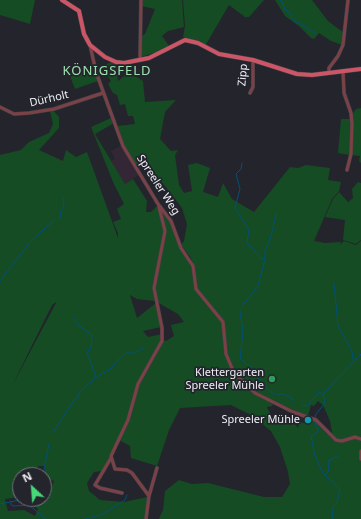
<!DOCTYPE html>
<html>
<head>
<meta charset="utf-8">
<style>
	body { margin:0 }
	#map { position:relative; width:361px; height:519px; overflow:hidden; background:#24242d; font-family:"Noto Sans",sans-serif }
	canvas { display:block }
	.north { position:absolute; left:12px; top:467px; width:40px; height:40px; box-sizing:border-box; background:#24242d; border:1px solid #75757d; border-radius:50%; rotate:334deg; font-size:11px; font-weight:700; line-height:16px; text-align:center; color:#eeeef4 }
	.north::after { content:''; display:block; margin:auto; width:14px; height:18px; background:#47d779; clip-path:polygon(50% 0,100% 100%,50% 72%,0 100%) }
</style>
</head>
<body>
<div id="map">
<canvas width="361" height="519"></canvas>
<div class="north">N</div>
</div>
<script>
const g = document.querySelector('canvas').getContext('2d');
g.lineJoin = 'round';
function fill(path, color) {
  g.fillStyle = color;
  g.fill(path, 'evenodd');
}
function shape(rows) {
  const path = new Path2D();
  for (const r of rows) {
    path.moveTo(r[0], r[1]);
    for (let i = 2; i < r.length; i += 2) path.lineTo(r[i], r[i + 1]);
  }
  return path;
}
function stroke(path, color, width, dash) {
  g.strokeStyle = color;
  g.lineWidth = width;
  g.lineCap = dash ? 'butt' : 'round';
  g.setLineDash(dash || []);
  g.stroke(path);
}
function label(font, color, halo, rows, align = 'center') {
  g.font = font + ' "Noto Sans",sans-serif';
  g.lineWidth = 3.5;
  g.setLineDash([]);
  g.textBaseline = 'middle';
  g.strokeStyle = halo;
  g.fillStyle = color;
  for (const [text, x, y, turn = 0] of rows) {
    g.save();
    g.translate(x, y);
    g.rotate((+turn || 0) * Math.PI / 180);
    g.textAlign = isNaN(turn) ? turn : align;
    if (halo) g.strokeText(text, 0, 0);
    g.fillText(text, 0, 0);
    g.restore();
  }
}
fill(shape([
	[121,146,140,174,125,184,111,161,115,159,111,151]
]), '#342735');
fill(shape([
	[0,0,35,0,30,24,0,15],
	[142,0,182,0,184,27,168,31,162,36,169,46,157,52,141,57,142,36,145,34,155,9,141,6],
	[183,0,264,0,249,17,245,17,229,5,205,46,183,37,185,26],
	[275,0,312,0,328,21,344,33,342,45,331,41,319,33,314,39,311,38,299,26,285,16],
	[112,62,116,63,118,81,129,72,143,81,145,102,176,100,165,112,160,139,171,151,178,150,175,155,179,185,184,193,192,191,188,165,197,163,210,168,203,192,218,197,223,183,232,199,254,212,290,167,298,168,306,165,330,168,328,180,341,182,339,191,332,199,314,241,325,243,341,242,340,245,344,241,356,245,361,241,361,519,159,519,163,510,165,491,179,480,192,484,208,483,264,497,282,497,290,484,288,472,280,447,271,431,251,415,231,405,180,408,169,430,157,466,131,458,130,446,119,440,129,420,139,385,152,363,162,340,166,341,174,336,171,325,184,322,178,314,155,301,137,299,130,295,137,318,156,303,161,327,143,331,148,337,162,334,161,342,138,383,128,420,111,453,108,462,102,471,94,472,87,483,89,491,100,500,124,502,147,497,147,496,149,499,145,519,0,519,0,155,21,150,29,142,49,133,53,124,50,111,53,110,59,117,59,128,39,150,63,161,66,150,76,157,87,152,118,238,118,233,113,222,121,219,117,209,124,204,113,182,91,127,111,118,114,123,95,134,125,184,133,179,147,201,146,212,151,212,158,205,171,221,180,248,192,265,193,278,195,278,194,267,191,258,181,245,184,241,187,224,182,208,147,163,138,169,124,145,117,126,135,124,133,116,128,116,125,104,120,105,117,95,113,93,108,84,111,81,104,71,97,74,95,72,98,81,75,89,70,76,93,65,94,69],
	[56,302,56,303,12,386,52,305],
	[318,401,323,405,330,421,333,437,321,425,310,418,309,424,299,422,298,428,288,416,284,416,278,420,272,416,267,408,267,407,272,406,274,402,308,416,311,405,314,406],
	[38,466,45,466,44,477,54,481,47,501,30,499,38,509,35,516,24,510,8,511,5,499,20,497,20,475,37,475],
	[361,108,361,163,359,161,360,156,351,155,352,115,356,109],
	[341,119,351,119,350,155,338,153],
	[358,182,361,183,361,240,356,244,343,240,345,220,325,217,333,199,339,192,348,202,353,198,352,189]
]), '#154c23');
stroke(shape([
	[280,0,282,1,285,10,288,11,295,22,299,23,315,33],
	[62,209,64,205,63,197],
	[60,218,61,211],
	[265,258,265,251,270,240,276,214],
	[0,281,30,242,55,219],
	[334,283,338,326,352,351,353,359],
	[242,306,258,286,265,259,261,258,247,243,249,230,235,208,240,189,236,174,241,169,242,163],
	[240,311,243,332,240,358,254,370,260,383,274,394],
	[136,352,144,348],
	[96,377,109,370,125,353,135,353],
	[276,394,284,394,292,398,293,401],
	[323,394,361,354],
	[302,405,307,406,319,392,322,394],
	[315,418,316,414,325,403,323,394],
	[314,421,318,428,318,432,311,436,315,456,323,473,340,489,337,503,333,507,332,519],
	[54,431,74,400,77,399,79,393,96,377,87,352,91,348,92,336,90,333,80,327,74,318],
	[43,475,49,444],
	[326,475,329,470,328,461,338,456],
	[11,501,11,505,14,506,29,505,46,519],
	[0,504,25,499],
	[85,519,101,515,125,500,127,495]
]), '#005178', 1);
const minor = shape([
	[90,45,96,72,123,146,158,204,171,221,181,248,193,266,196,289,223,322,226,354,234,373,255,393,293,412,316,420,336,440,342,441,355,437,361,439],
	[140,60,141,0],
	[343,71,344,93,351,113,352,124,351,154,347,170],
	[329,73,329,68,338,56,343,45,348,0],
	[250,93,253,87,253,60],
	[0,107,14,114,29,113,54,109,103,93],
	[361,451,361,459],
	[111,458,95,485,100,488,122,493],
	[149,496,157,468],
	[146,519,149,496,132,473,127,470,115,469,111,456,128,420,138,384,162,341,162,328,154,288,165,231,159,207]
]);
const major = shape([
	[62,0,79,11,84,34,90,45,105,57,116,62,124,63,149,58,185,40,198,43,219,54,253,60,297,74,312,75,361,69]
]);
stroke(minor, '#404049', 4);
stroke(major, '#404049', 5);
stroke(minor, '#7a4146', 3);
stroke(major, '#cc5665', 4);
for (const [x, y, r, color] of [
	[272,379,4,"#2e9e5b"],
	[308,420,4,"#0f9aa8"]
]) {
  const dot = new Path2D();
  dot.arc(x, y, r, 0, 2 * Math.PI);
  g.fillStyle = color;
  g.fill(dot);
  stroke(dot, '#24242d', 1.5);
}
label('11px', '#eeeef4', '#24242d', [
	["Zipp",243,75,-85],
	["Dürholt",49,99,-13],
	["Spreeler Weg",158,185,57]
]);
label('11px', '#eeeef4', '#24242d', [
	["Klettergarten",264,373],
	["Spreeler Mühle",264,386],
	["Spreeler Mühle",300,420]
], 'right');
g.letterSpacing = '1px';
label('13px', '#9de1ad', '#24242d', [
	["KÖNIGSFELD",107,71]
]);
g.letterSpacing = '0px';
</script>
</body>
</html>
